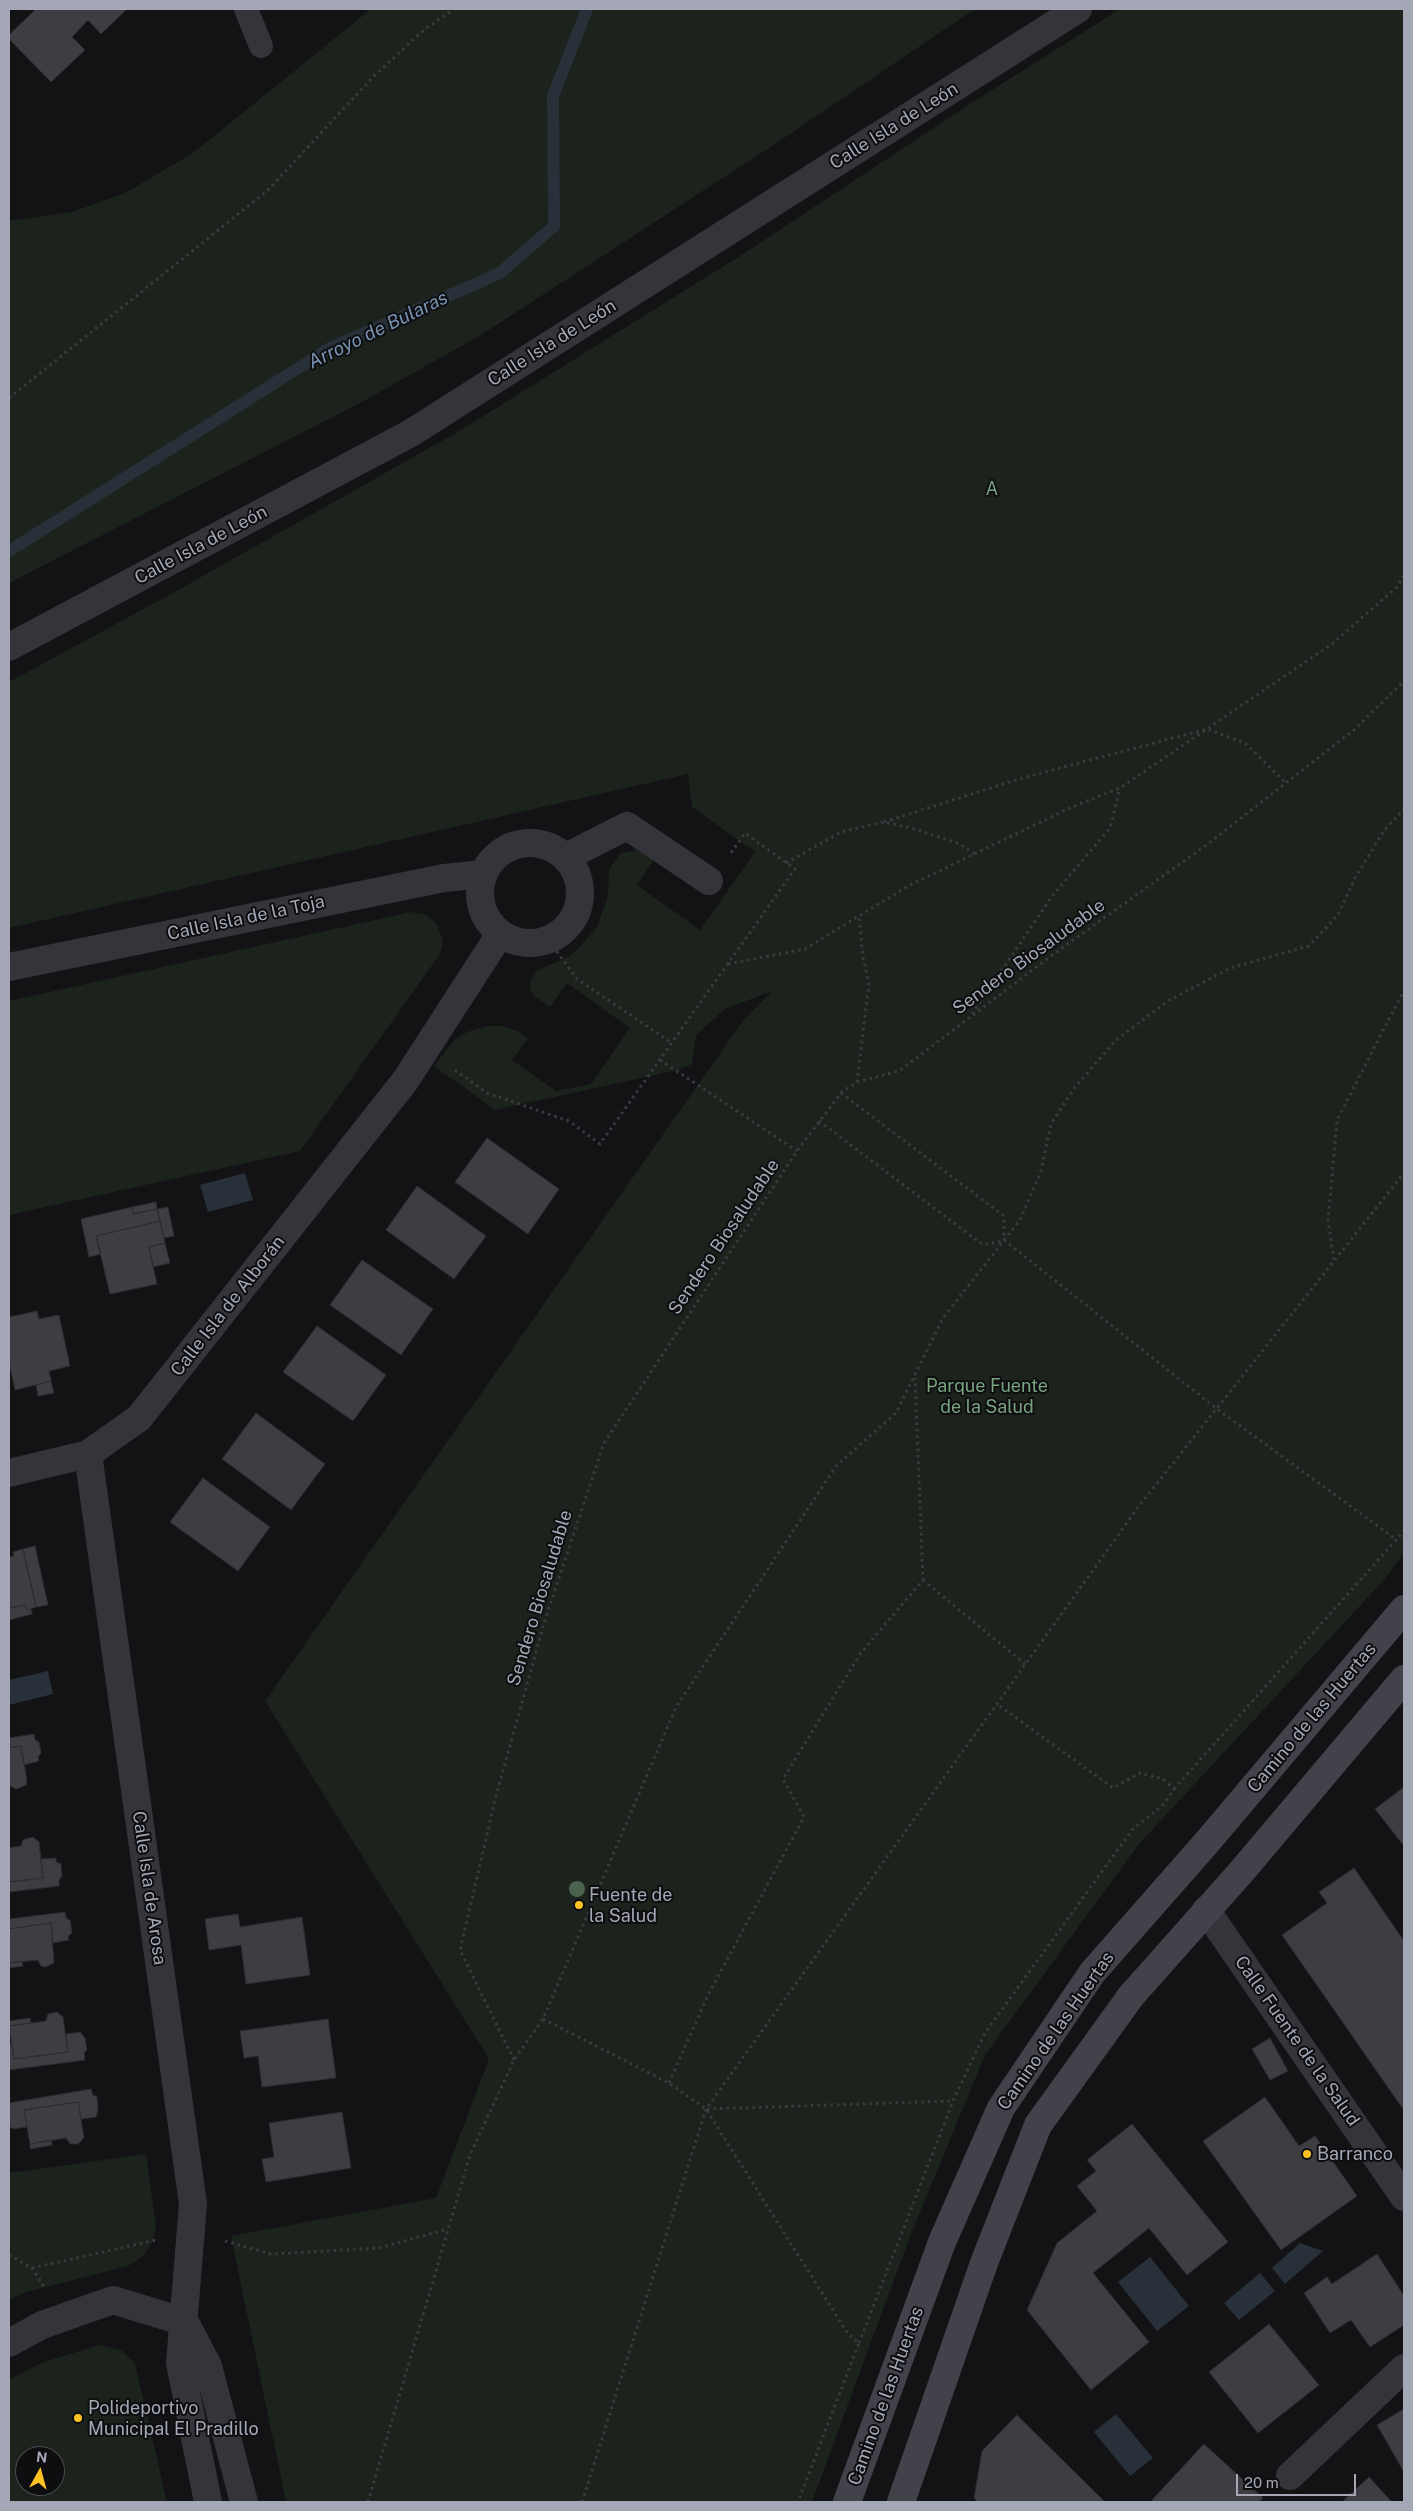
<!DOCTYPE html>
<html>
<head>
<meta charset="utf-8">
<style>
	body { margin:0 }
	#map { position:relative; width:1413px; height:2511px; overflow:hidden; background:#131315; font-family:"Public Sans",sans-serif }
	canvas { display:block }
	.frame { position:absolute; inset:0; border:10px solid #a4a8b6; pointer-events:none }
	.north { position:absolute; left:15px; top:2446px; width:50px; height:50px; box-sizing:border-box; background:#0e0e10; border:1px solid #4a4c52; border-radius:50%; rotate:7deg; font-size:14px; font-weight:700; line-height:20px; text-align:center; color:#a4a8b6 }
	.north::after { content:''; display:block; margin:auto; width:18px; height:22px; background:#fec222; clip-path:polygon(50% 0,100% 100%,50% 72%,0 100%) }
	.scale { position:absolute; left:1236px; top:2474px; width:120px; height:22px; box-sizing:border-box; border:2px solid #a4a8b6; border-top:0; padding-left:6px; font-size:15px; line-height:18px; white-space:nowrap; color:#a4a8b6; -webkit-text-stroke:4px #0e0e10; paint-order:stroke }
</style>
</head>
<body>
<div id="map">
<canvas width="1413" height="2511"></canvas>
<div class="frame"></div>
<div class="north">N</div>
<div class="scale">20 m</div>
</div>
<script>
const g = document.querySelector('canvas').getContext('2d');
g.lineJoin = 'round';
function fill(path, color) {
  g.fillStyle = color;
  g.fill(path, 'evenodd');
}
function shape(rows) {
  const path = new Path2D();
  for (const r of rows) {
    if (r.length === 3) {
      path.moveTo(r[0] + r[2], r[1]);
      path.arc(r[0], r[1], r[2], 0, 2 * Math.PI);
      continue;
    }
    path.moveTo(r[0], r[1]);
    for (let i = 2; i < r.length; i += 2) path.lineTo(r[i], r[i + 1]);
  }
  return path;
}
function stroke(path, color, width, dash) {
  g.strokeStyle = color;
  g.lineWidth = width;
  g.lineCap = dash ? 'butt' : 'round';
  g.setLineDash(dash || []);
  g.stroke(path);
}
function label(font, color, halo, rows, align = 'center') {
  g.font = font + ' "Public Sans",sans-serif';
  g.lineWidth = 4;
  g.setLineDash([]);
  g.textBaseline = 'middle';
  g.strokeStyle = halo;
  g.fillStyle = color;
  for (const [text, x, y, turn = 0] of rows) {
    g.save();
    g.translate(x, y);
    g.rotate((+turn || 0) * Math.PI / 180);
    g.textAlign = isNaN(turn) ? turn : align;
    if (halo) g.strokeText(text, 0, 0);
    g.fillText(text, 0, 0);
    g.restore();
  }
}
fill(shape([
	[371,9,975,9,775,144,481,335,362,402,9,583,9,221,72,212,125,193,193,153],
	[1120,9,1404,9,1404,1553,1383,1581,1139,1844,985,2055,911,2234,812,2502,286,2502,231,2236,436,2198,489,2059,265,1701,742,1022,772,991,725,1009,696,1035,692,1064,678,1070,495,1110,434,1066,454,1040,467,1032,488,1026,503,1026,517,1031,528,1038,512,1060,556,1091,591,1084,630,1028,567,983,550,1007,534,996,530,989,530,981,538,970,568,957,582,945,597,927,608,896,609,869,621,853,638,850,654,860,637,885,700,930,755,852,692,807,688,774,9,928,9,682,171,594,456,433,740,256,973,102],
	[411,912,427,915,437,924,443,941,440,954,300,1151,9,1215,9,1001],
	[146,2154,156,2227,152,2243,143,2256,128,2266,26,2292,9,2300,9,2173],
	[99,2345,121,2350,135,2363,167,2502,9,2502,9,2380,41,2363],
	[25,2456,55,2456,55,2486,25,2486]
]), '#1b231c');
fill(shape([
	[245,1173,253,1200,208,1212,200,1185],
	[48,1671,53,1694,9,1705,9,1680],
	[1300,2243,1323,2251,1285,2284,1272,2268],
	[1150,2257,1189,2306,1157,2331,1118,2282],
	[1260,2273,1275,2291,1239,2320,1224,2303],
	[1116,2414,1153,2458,1130,2476,1094,2432]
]), '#283139');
stroke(shape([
	[9,551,330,348,500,273,554,226,553,96,587,9]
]), '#283139', 12);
const building = shape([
	[36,9,127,9,101,34,88,20,72,37,85,50,51,82,9,39,9,35,36,9],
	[487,1138,559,1189,528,1234,455,1182,487,1138],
	[417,1186,486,1236,454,1279,386,1230,417,1186],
	[156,1202,157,1209,133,1214,132,1207,156,1202],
	[132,1207,133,1214,157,1209,160,1221,96,1236,101,1254,89,1257,81,1219,132,1207],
	[168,1207,174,1236,164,1238,157,1209,168,1207],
	[160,1221,165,1243,149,1247,157,1284,110,1294,96,1236,160,1221],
	[165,1243,170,1263,153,1267,149,1247,165,1243],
	[362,1260,433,1309,401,1355,330,1305,362,1260],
	[37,1311,39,1319,59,1315,70,1366,49,1371,51,1381,15,1390,9,1362,9,1317,37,1311],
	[317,1326,386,1375,353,1421,283,1372,317,1326],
	[51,1381,54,1393,38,1396,36,1385,51,1381],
	[256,1413,325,1464,291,1510,222,1459,256,1413],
	[203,1478,270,1527,238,1571,170,1522,203,1478],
	[35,1546,48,1605,36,1607,23,1549,35,1546],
	[23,1549,36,1607,27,1610,25,1605,9,1608,9,1557,14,1556,13,1552,23,1549],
	[25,1605,27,1610,31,1609,32,1614,9,1620,9,1608,25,1605],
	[34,1734,35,1740,39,1742,41,1753,38,1757,39,1761,24,1765,21,1746,9,1748,9,1738,34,1734],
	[21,1746,27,1781,26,1785,17,1789,10,1786,9,1783,9,1748,21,1746],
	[1404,1787,1404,1846,1375,1809,1404,1787],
	[33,1837,39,1842,43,1878,9,1882,9,1848,21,1846,23,1840,33,1837],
	[56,1858,56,1862,61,1864,62,1876,59,1880,59,1886,9,1892,9,1882,43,1878,41,1859,56,1858],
	[1354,1868,1404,1941,1403,2109,1282,1935,1327,1903,1319,1892,1354,1868],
	[65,1912,66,1918,70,1920,72,1933,68,1936,69,1940,53,1943,51,1923,9,1929,9,1919,65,1912],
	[238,1914,240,1927,302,1917,310,1975,246,1984,241,1945,209,1950,205,1919,238,1914],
	[51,1923,54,1963,45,1967,41,1966,38,1960,9,1963,9,1929,51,1923],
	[22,1961,23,1966,9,1968,9,1963,22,1961],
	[57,2012,63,2017,68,2052,14,2059,9,2026,46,2021,48,2014,57,2012],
	[30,2018,31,2023,9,2026,9,2021,30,2018],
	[328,2019,336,2078,262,2087,258,2056,244,2058,240,2031,328,2019],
	[80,2032,85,2038,87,2050,84,2053,85,2060,9,2070,9,2043,11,2043,14,2059,68,2052,66,2034,80,2032],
	[1270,2038,1288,2071,1270,2080,1252,2049,1270,2038],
	[91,2089,93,2095,97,2097,98,2110,96,2117,81,2119,78,2102,24,2110,27,2127,13,2129,9,2126,9,2103,91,2089],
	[1265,2097,1299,2146,1315,2136,1357,2196,1281,2250,1203,2141,1265,2097],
	[78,2102,84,2137,82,2140,78,2144,70,2144,66,2138,30,2144,24,2110,78,2102],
	[342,2112,351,2168,266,2182,262,2159,274,2157,269,2123,342,2112],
	[1132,2124,1228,2242,1187,2275,1149,2228,1093,2273,1149,2342,1091,2390,1027,2310,1057,2243,1097,2211,1077,2186,1096,2171,1087,2160,1132,2124],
	[51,2140,52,2145,30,2149,30,2144,51,2140],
	[1377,2254,1404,2296,1404,2325,1370,2347,1351,2320,1330,2333,1304,2293,1327,2277,1332,2284,1377,2254],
	[1269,2324,1319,2385,1258,2433,1209,2372,1269,2324],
	[1404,2409,1404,2472,1377,2425,1404,2409],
	[1017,2415,1105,2502,978,2502,974,2498,982,2451,1017,2415],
	[1204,2444,1263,2498,1259,2502,1154,2502,1152,2500,1204,2444],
	[1369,2477,1392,2502,1342,2502,1369,2477]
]);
fill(building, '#3d3d42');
stroke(building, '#2d2d31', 1);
stroke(shape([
	[9,398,267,191,375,75,425,29,454,9],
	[884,822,1019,779,1207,729,1245,743,1286,783],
	[786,863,841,832,884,822,915,829,960,844,974,854],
	[549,941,577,979,672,1043],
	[728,964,805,949,908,886,1072,807,1120,788,1332,644,1397,587,1404,575],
	[972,1014,1053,895,1110,828,1120,788],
	[660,1060,797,1151],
	[455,1070,487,1093,569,1121,600,1144,795,869,745,833,730,854],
	[857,1082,869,983,863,958,859,916],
	[841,1093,1004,1216,1004,1240],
	[819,1121,983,1245,1003,1241],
	[1004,1240,1217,1409,1397,1540],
	[1334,1260,1328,1221,1337,1120,1404,990],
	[923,1580,1025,1664],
	[1174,1789,1404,1531],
	[543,2019,669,2083,706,2109,848,2334,859,2343,798,2502],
	[514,2060,460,1950,496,1796,545,1620,604,1443,797,1151,841,1093,857,1082,899,1071,1055,953,1205,846,1355,729,1404,681],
	[669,2083,708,1995,804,1817,783,1779,860,1654,923,1580,915,1378],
	[707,2109,953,2101],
	[225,2241,271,2254,379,2248,448,2229],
	[9,2255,32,2268,44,2287],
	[32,2268,156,2240],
	[859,2343,953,2101,985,2033,1132,1830,1163,1805,1174,1789,1163,1779,1140,1773,1113,1788,997,1704],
	[368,2502,470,2155,514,2060,543,2019,676,1707,837,1465,896,1413,943,1318,1020,1220,1041,1171,1051,1124,1075,1087,1116,1040,1168,1001,1230,968,1309,946,1338,915,1355,878,1385,829,1404,809],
	[582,2502,706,2109,1139,1506,1404,1173]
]), '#3a3b41', 3, [2.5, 4]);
stroke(shape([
	[246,9,261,46]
]), '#34343a', 24);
stroke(shape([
	[9,647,411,433,1078,9],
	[530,893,50],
	[566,857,627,826,709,881],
	[9,967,444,878,484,874],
	[88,1454,193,2204,180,2363,208,2502],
	[9,1473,88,1454,139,1418,405,1081,500,934],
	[1206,1910,1404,2197],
	[185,2322,208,2366,244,2502],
	[9,2343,42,2325,113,2300,185,2322],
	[1290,2476,1404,2368]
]), '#34343a', 28);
stroke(shape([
	[847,2502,942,2242,1001,2108,1092,1973,1208,1841,1404,1609],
	[901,2502,984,2263,1038,2125,1131,1996,1242,1871,1404,1679]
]), '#42434a', 28);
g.fillStyle = '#4b624f';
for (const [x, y] of [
	[577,1889]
]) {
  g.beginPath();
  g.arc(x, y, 8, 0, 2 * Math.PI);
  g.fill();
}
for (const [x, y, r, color] of [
	[579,1905,5,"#fec222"],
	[1307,2154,5,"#fec222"],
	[78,2418,5,"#fec222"]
]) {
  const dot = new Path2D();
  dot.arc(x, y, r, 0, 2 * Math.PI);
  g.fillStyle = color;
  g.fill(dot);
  stroke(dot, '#0e0e10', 2);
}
label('18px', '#a4a8b6', '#0e0e10', [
	["Calle Isla de León",894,126,-32],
	["Calle Isla de León",552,343,-32],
	["Calle Isla de León",201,545,-28],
	["Calle Isla de la Toja",246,918,-12],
	["Sendero Biosaludable",1029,957,-36],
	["Sendero Biosaludable",724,1237,-56],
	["Calle Isla de Alborán",228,1306,-52],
	["Sendero Biosaludable",540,1598,-73],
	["Camino de las Huertas",1312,1718,-50],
	["Calle Isla de Arosa",149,1888,82],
	["Camino de las Huertas",1056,2031,-55],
	["Calle Fuente de la Salud",1297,2041,55],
	["Camino de las Huertas",886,2396,-70]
]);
label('18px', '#79a37e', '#0e0e10', [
	["A",992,489],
	["Parque Fuente",987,1386],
	["de la Salud",987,1407]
]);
label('18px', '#a4a8b6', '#0e0e10', [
	["Fuente de",589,1895],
	["la Salud",589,1916],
	["Barranco",1317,2154],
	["Polideportivo",88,2408],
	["Municipal El Pradillo",88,2429]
], 'left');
label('italic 19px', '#7894b4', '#0e0e10', [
	["Arroyo de Bularas",378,330,-26]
]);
</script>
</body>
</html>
